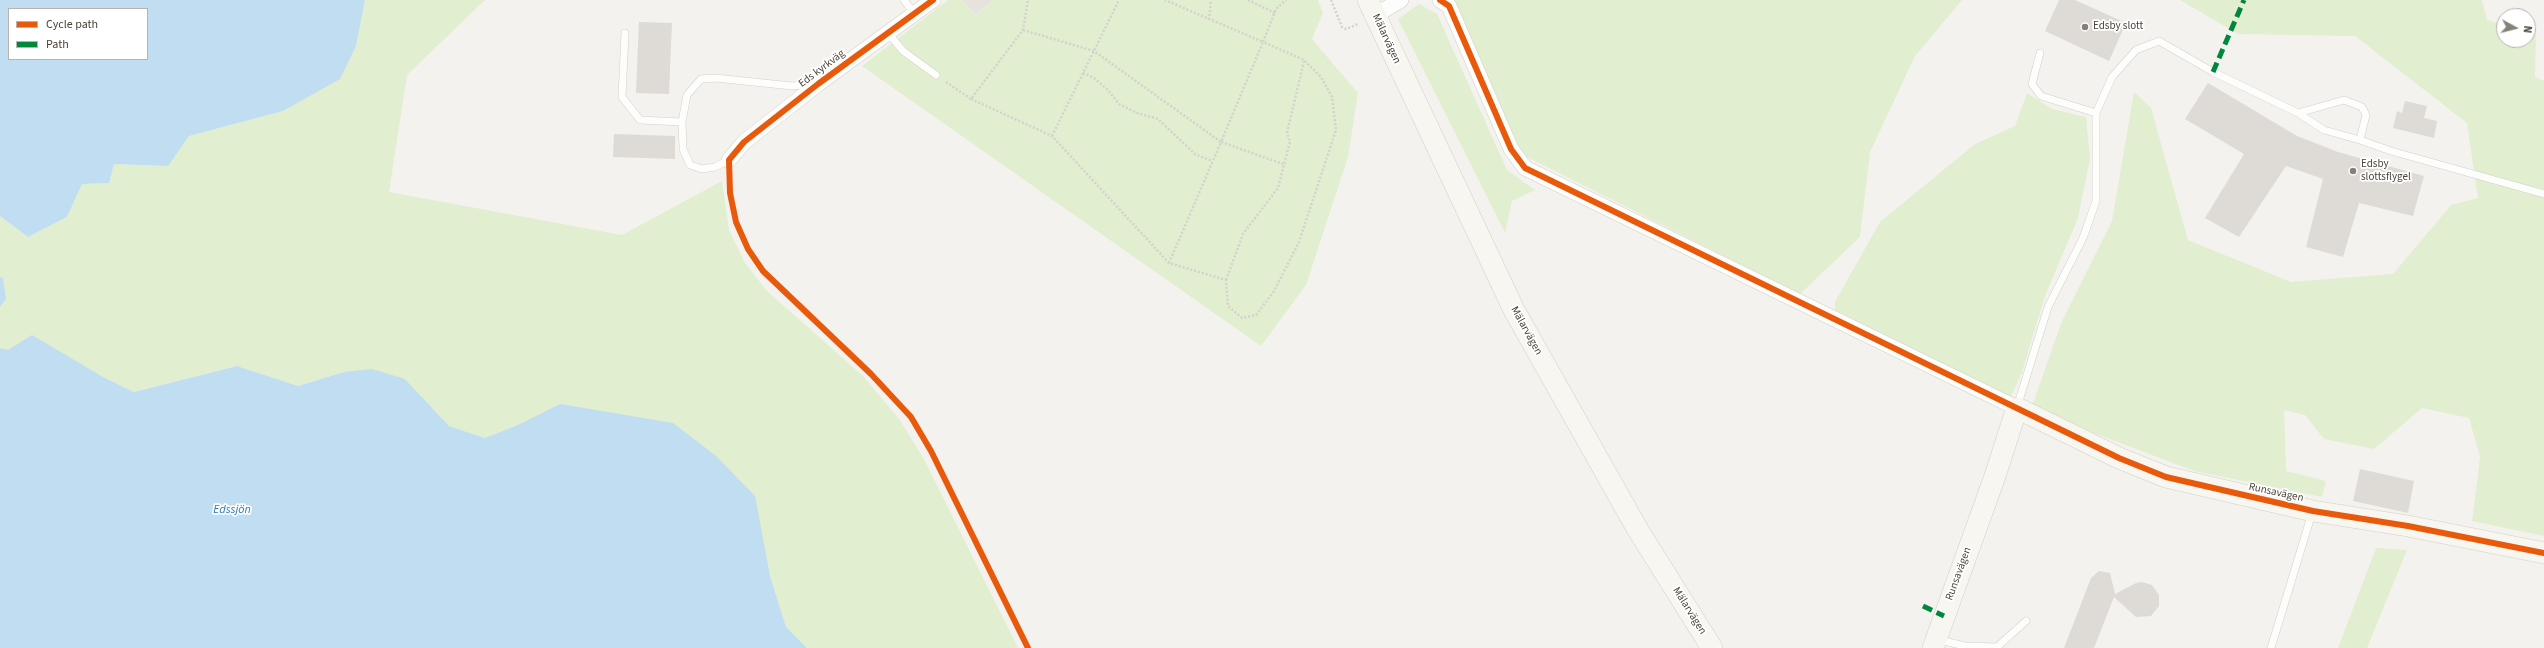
<!DOCTYPE html>
<html>
<head>
<meta charset="utf-8">
<style>
	body { margin:0 }
	#map { position:relative; width:2544px; height:648px; overflow:hidden; background:#f4f2ee; font-family:"Source Sans 3",sans-serif }
	canvas { display:block }
	.legend { position:absolute; left:8px; top:8px; width:140px; height:52px; box-sizing:border-box; background:#fff; border:1px solid #b7b4b0; margin:0; padding:5px 7px; list-style:none; font-size:12px; color:#4b4439 }
	.legend li { display:flex; align-items:center; gap:8px; height:20px }
	.legend b { width:20px; border:1px solid #b7b4b0 }
	.north { position:absolute; left:2496px; top:8px; width:40px; height:40px; box-sizing:border-box; background:#fff; border:1px solid #b7b4b0; border-radius:50%; rotate:97deg; font-size:11px; font-weight:700; line-height:16px; text-align:center; color:#4b4439 }
	.north::after { content:''; display:block; margin:auto; width:14px; height:18px; background:#868178; clip-path:polygon(50% 0,100% 100%,50% 72%,0 100%) }
</style>
</head>
<body>
<div id="map">
<canvas width="2544" height="648"></canvas>
<ul class="legend">
<li><b style="height:5px;background:#e8590c"></b>Cycle path</li>
<li><b style="height:5px;background:#00873e"></b>Path</li>
</ul>
<div class="north">N</div>
</div>
<script>
const g = document.querySelector('canvas').getContext('2d');
g.lineJoin = 'round';
function fill(path, color) {
  g.fillStyle = color;
  g.fill(path, 'evenodd');
}
function shape(rows) {
  const path = new Path2D();
  for (const r of rows) {
    path.moveTo(r[0], r[1]);
    for (let i = 2; i < r.length; i += 2) path.lineTo(r[i], r[i + 1]);
  }
  return path;
}
function stroke(path, color, width, dash) {
  g.strokeStyle = color;
  g.lineWidth = width;
  g.lineCap = dash ? 'butt' : 'round';
  g.setLineDash(dash || []);
  g.stroke(path);
}
function label(font, color, halo, rows, align = 'center') {
  g.font = font + ' "Source Sans 3",sans-serif';
  g.lineWidth = 3.5;
  g.setLineDash([]);
  g.textBaseline = 'middle';
  g.strokeStyle = halo;
  g.fillStyle = color;
  for (const [text, x, y, turn = 0] of rows) {
    g.save();
    g.translate(x, y);
    g.rotate((+turn || 0) * Math.PI / 180);
    g.textAlign = isNaN(turn) ? turn : align;
    if (halo) g.strokeText(text, 0, 0);
    g.fillText(text, 0, 0);
    g.restore();
  }
}
fill(shape([
	[365,0,485,0,407,75,389,192,622,235,722,181,729,230,745,263,767,291,863,376,899,419,924,459,1018,648,807,648,786,628,770,576,520,424,485,438,449,426,405,379,344,372,298,386,237,366,134,392,103,377,0,348,0,307,6,299,3,278,0,277,0,216,28,237,67,217,82,184,109,183,114,164,167,166,189,136,283,111,356,46],
	[948,0,961,0,976,15,992,0,1318,0,1323,13,1312,39,1358,93,1348,157,1306,285,1261,346,862,66],
	[1450,0,1962,0,1915,56,1870,152,1860,237,1800,294,1523,155],
	[2180,0,2482,0,2487,20,2504,25,2504,40,2528,40,2528,32,2536,34,2535,77,2544,81,2544,536,2472,521,2480,457,2469,418,2422,408,2374,449,2324,439,2305,415,2284,410,2286,471,2326,481,2322,497,2194,471,2031,409,2062,321,2112,221,2134,92,2151,108,2188,240,2291,282,2393,274,2451,205,2478,198,2467,123,2355,36,2238,34],
	[1419,4,1437,14,1507,170,1535,190,1512,201,1505,233,1398,19],
	[2027,93,2052,109,2086,117,2090,159,2078,218,2045,296,2022,372,2010,399,1835,310,1835,302,1880,222,1975,144,2015,126],
	[2376,548,2407,550,2367,648,2338,648]
]), '#e1eecf');
fill(shape([
	[961,0,992,0,976,15]
]), '#e6e3df');
fill(shape([
	[0,0,365,0,356,46,340,79,283,111,189,136,168,166,114,164,109,183,82,184,67,217,28,237,0,216],
	[9,9,147,9,147,59,9,59],
	[0,277,3,278,6,299,0,307],
	[32,335,103,377,134,392,237,366,298,386,344,372,372,369,405,379,449,426,485,438,520,424,560,404,673,423,716,456,755,496,770,576,786,627,807,648,0,648,0,348,8,350]
]), '#c0ddf1');
fill(shape([
	[2059,0,2075,0,2126,23,2109,61,2045,31],
	[639,22,672,23,669,94,636,93],
	[2208,83,2297,136,2338,152,2424,176,2413,216,2359,203,2343,257,2306,247,2323,179,2286,166,2239,237,2205,218,2244,154,2185,119],
	[2405,101,2427,106,2424,118,2437,121,2434,138,2393,128,2397,111,2402,113],
	[614,134,675,136,675,159,613,157],
	[2360,469,2414,481,2408,513,2353,501],
	[2099,571,2110,573,2115,594,2136,583,2142,582,2152,585,2159,595,2159,606,2151,616,2136,617,2114,597,2094,648,2064,648,2091,578]
]), '#dedbd6');
const lane = shape([
	[904,0,914,13],
	[625,33,622,97,640,120,682,122],
	[888,33,903,51,936,75],
	[2040,53,2032,84,2041,96,2096,113],
	[2360,140,2391,151,2544,194],
	[729,160,715,167,702,169,690,165,683,149,682,122,687,95,701,79,715,78,792,86,814,84],
	[2017,407,2048,307,2083,238,2096,201,2096,113,2112,77,2136,50,2159,41,2213,72,2298,113,2324,130,2360,140,2366,115,2362,107,2344,100,2298,113],
	[1939,640,1965,646,1997,647,2026,621],
	[2271,648,2312,513]
]);
const street = shape([
	[1440,0,1449,6,1511,149,1525,168,2017,408],
	[1374,16,1401,0],
	[729,160,744,142,818,84,933,0]
]);
const secondary = shape([
	[1368,0,1514,310,1638,530,1712,648],
	[1933,648,1994,479,2017,408,2119,458,2166,477,2313,511,2408,526,2544,553]
]);
stroke(lane, '#d2d0cb', 8);
stroke(street, '#d2d0cb', 16);
stroke(secondary, '#d3cfc5', 22);
stroke(shape([
	[1248,0,1275,13],
	[1331,0,1342,27,1346,29,1358,24],
	[1209,20,1211,0],
	[1023,30,1094,51,1221,142,1263,42,1165,0],
	[1083,73,1094,78,1107,89,1119,104,1137,113,1158,119,1195,154,1212,161],
	[946,82,971,99,1023,30,1028,0],
	[971,99,1052,136,1169,263,1226,280,1228,306,1242,318,1256,315,1274,291,1299,242,1336,130,1332,97,1321,77,1304,60,1263,42,1276,9,1286,0],
	[1052,136,1119,0],
	[1169,263,1221,142,1283,164],
	[1226,280,1243,234,1278,188,1290,142,1287,133,1304,61]
]), '#d3d2cc', 2.5, [2, 2]);
stroke(lane, '#fdfdfc', 7);
stroke(street, '#fdfdfc', 15);
stroke(secondary, '#f7f6f1', 21);
stroke(shape([
	[2213,72,2244,0],
	[1923,606,1944,616]
]), '#00873e', 5, [10, 5]);
stroke(shape([
	[933,0,818,84,744,142,729,160,730,193,736,222,748,249,763,271,871,374,911,417,931,451,1028,648],
	[1440,0,1449,6,1511,149,1525,168,2119,458,2166,477,2313,511,2408,526,2544,553]
]), '#e8590c', 6);
for (const [x, y, r, color] of [
	[2085,27,4,"#868178"],
	[2353,171,4,"#868178"]
]) {
  const dot = new Path2D();
  dot.arc(x, y, r, 0, 2 * Math.PI);
  g.fillStyle = color;
  g.fill(dot);
  stroke(dot, '#fff', 1.5);
}
label('11px', '#4b4439', '#fff', [
	["Edsby slott",2093,27],
	["Edsby",2361,165],
	["slottsflygel",2361,178]
], 'left');
label('11px', '#4b4439', '#fff', [
	["Mälarvägen",1386,39,65],
	["Eds kyrkväg",822,69,-37],
	["Mälarvägen",1526,331,61],
	["Runsavägen",2276,493,12],
	["Runsavägen",1959,574,-70],
	["Mälarvägen",1689,611,58]
]);
label('italic 12px', '#2e7ab2', '#fff', [
	["Edssjön",232,510]
]);
</script>
</body>
</html>
